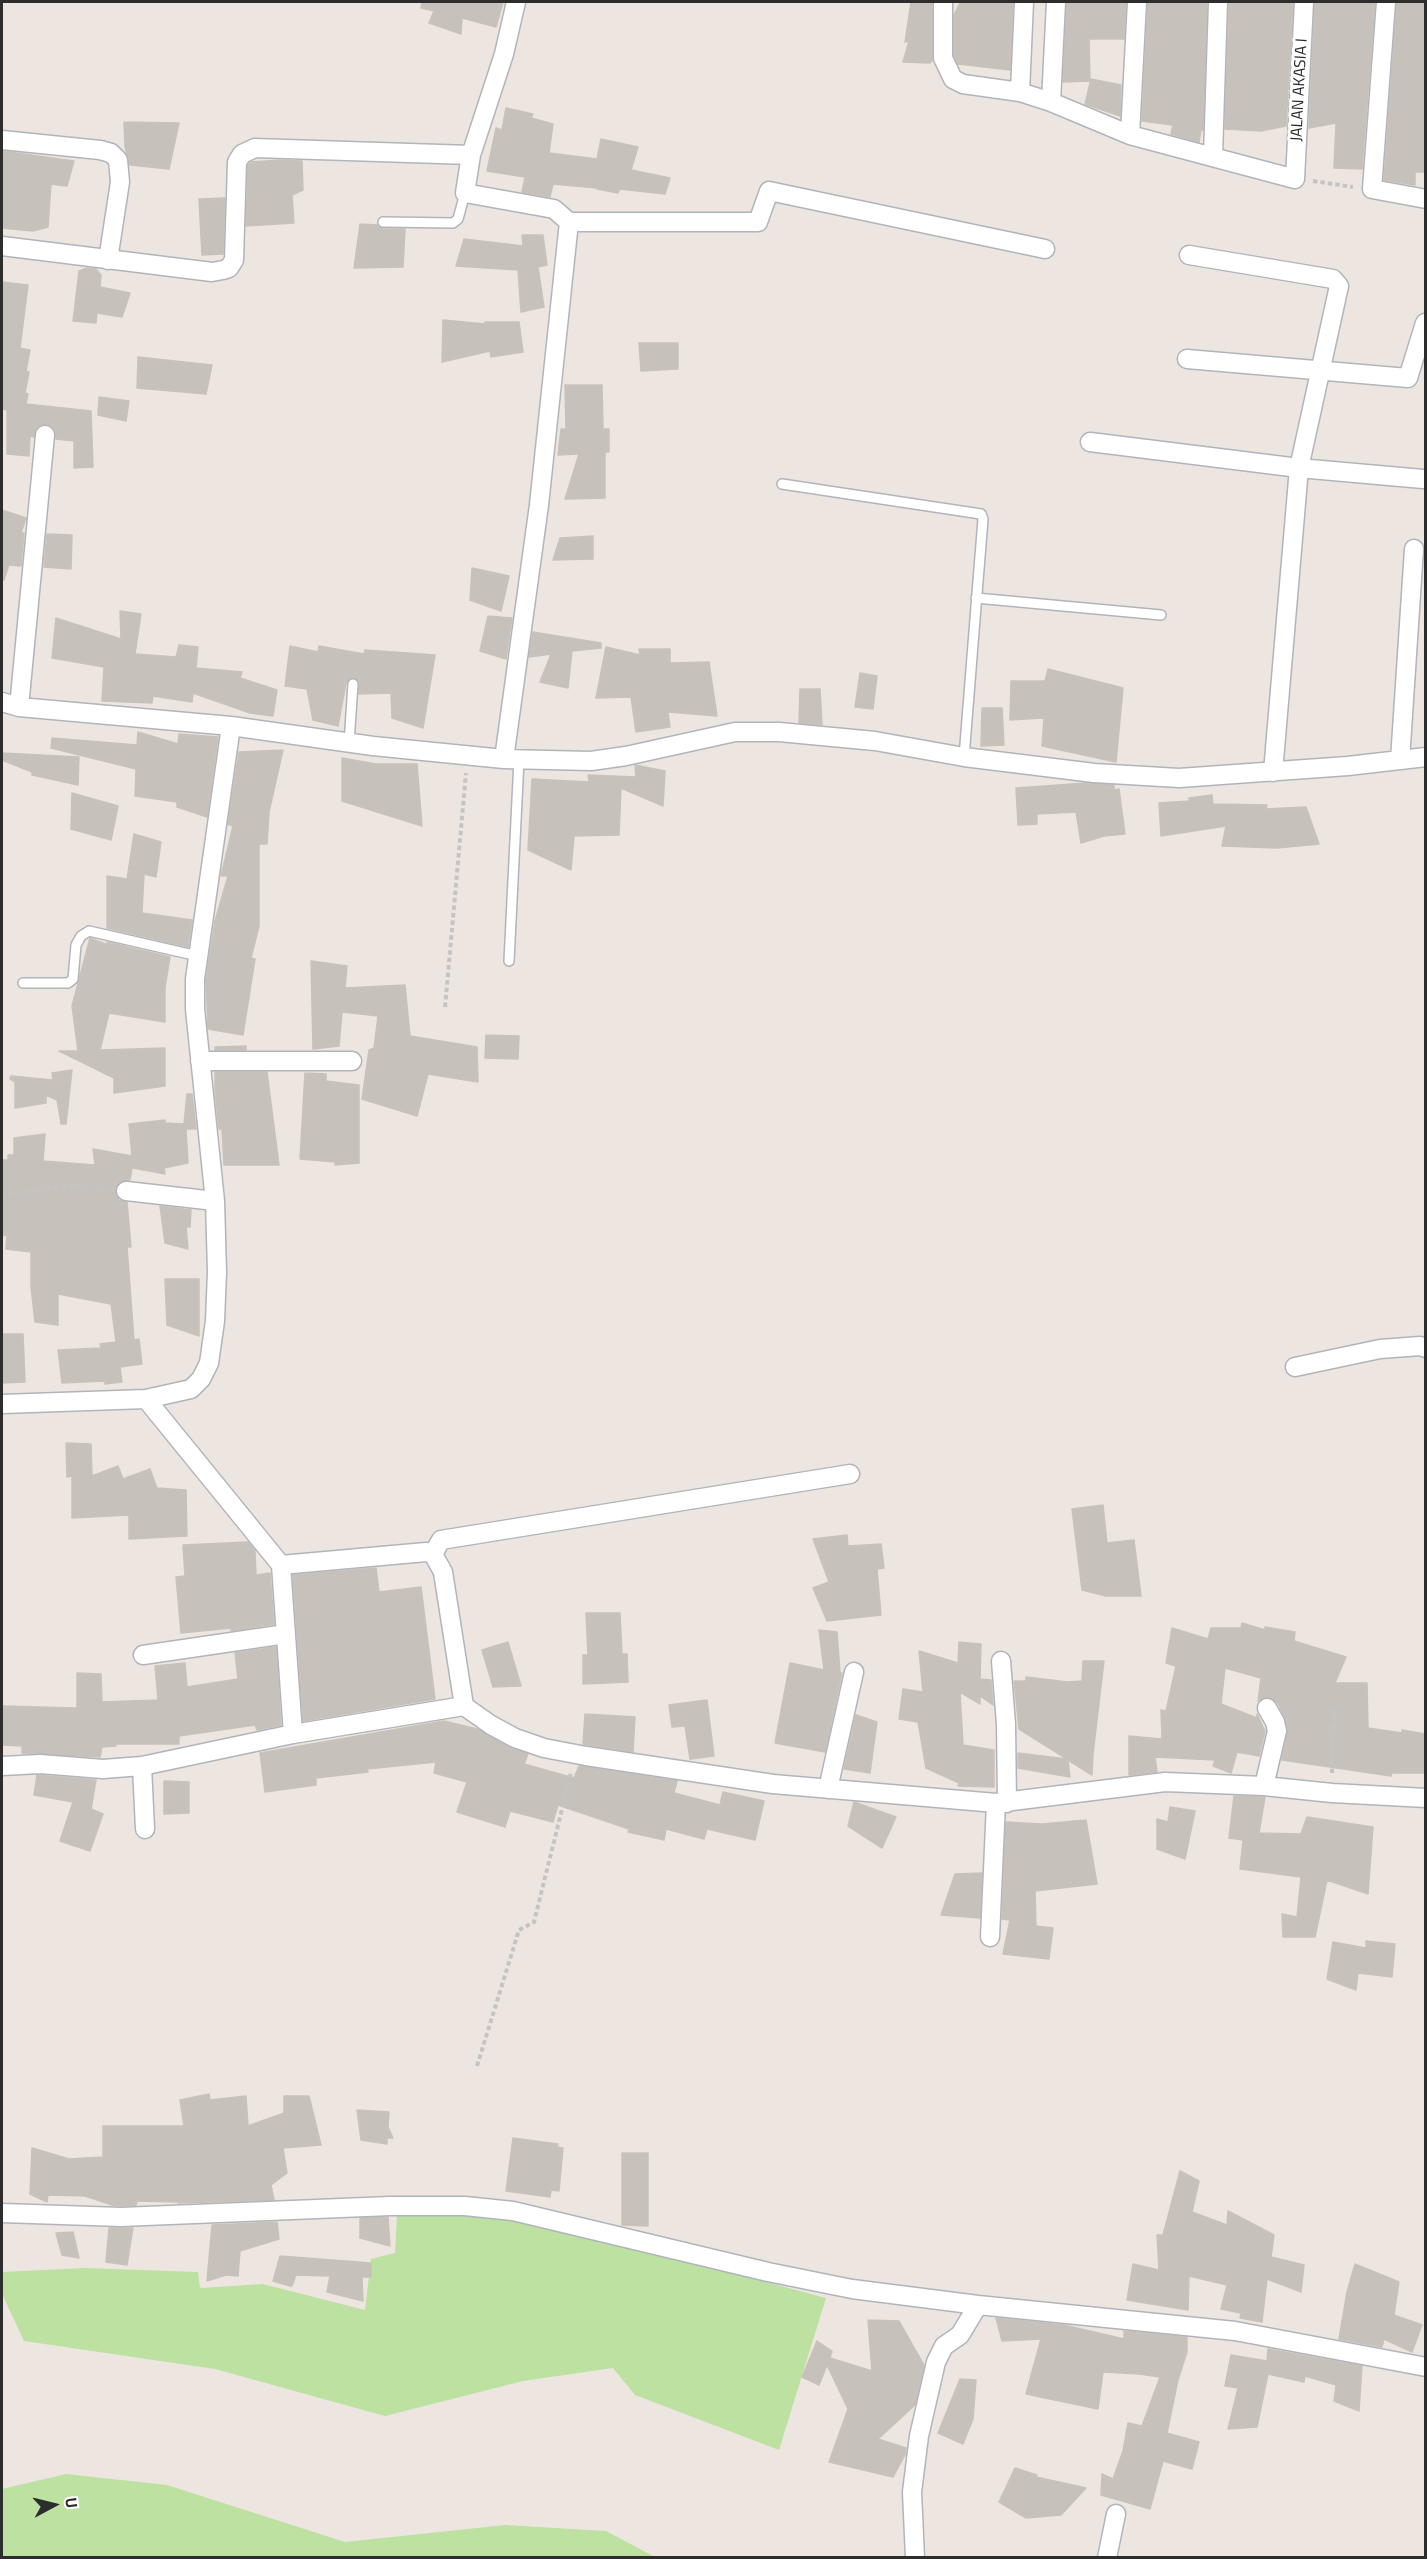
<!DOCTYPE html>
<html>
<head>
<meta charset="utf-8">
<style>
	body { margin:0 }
	#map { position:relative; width:1427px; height:2559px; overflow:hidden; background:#ede6e0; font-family:"Titillium Web",sans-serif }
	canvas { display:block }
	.frame { position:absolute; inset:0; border:3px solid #2d2d2d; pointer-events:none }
	.north { position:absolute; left:24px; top:2475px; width:60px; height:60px; -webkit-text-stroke:4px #fff; paint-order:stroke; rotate:83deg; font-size:16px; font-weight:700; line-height:24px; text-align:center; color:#2d2d2d }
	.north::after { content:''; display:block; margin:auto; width:21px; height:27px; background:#2d2d2d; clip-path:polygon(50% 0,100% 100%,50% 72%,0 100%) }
</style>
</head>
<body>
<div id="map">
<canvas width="1427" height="2559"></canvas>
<div class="frame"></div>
<div class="north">U</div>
</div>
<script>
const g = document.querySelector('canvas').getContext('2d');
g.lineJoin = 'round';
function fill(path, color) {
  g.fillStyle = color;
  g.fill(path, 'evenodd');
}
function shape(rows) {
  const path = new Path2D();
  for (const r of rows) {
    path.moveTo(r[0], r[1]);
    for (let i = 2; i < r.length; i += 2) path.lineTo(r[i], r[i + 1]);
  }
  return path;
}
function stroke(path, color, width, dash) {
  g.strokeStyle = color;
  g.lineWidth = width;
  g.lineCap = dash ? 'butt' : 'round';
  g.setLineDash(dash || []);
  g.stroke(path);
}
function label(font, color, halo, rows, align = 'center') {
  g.font = font + ' "Titillium Web",sans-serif';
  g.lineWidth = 6;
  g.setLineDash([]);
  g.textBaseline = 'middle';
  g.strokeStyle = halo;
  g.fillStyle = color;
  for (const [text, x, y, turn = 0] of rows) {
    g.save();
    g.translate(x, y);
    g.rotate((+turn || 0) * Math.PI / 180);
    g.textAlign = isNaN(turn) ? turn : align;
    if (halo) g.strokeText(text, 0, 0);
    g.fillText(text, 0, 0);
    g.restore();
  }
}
fill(shape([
	[491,2209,826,2298,779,2450,635,2395,613,2368,523,2381,385,2416,215,2369,24,2341,2,2294,2,2272,84,2268,198,2272,200,2288,263,2284,365,2310,371,2259,395,2253,397,2216],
	[66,2474,167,2485,345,2542,505,2525,606,2531,655,2557,2,2557,2,2489]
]), '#bce1a0');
const building = shape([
	[422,2,503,2,496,27,462,18,461,34,429,23,434,11,421,8,422,2],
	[911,2,932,2,932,61,930,63,903,62,909,41,905,42,911,2],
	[984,2,1013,3,1010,70,958,64,954,55,954,15,960,3,984,2],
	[1067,2,1126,2,1124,39,1089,39,1090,81,1063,82,1067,2],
	[1148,2,1207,2,1203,130,1201,130,1199,142,1171,134,1173,125,1142,121,1148,2],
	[1229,2,1293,2,1286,126,1261,131,1225,129,1229,2],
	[1315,2,1375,2,1362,169,1334,168,1336,123,1309,128,1315,2],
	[1397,2,1425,2,1425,172,1415,172,1415,185,1384,180,1397,2],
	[1091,79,1121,85,1120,116,1085,104,1091,79],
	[506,108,533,114,531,118,553,124,549,153,597,159,601,139,638,147,631,170,670,178,665,194,620,189,618,193,597,189,597,188,553,184,550,197,522,192,525,177,487,171,496,128,502,130,506,108],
	[124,122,179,123,169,169,130,165,125,147,124,122],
	[2,151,74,161,67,186,51,184,48,227,33,231,2,228,2,151],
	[280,160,302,161,303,190,292,195,294,223,246,226,248,165,251,162,280,160],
	[225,198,223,254,202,255,199,199,225,198],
	[360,224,377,225,383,229,405,229,403,267,354,268,360,224],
	[522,235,543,235,547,265,538,267,544,307,521,312,518,270,456,266,464,239,523,246,522,235],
	[87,268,96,269,101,275,100,287,130,293,122,317,97,313,96,323,73,321,79,271,87,268],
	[2,282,28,285,20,348,30,350,26,371,29,372,25,393,28,394,26,404,91,411,93,467,74,468,74,441,56,439,55,430,47,424,40,425,36,429,34,437,30,436,29,456,7,454,7,410,2,409,2,282],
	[443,320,485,324,485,322,519,322,523,352,491,357,490,351,442,362,443,320],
	[639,343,678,343,678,369,641,371,639,343],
	[138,357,212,365,206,394,137,388,138,357],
	[565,385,602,385,603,429,609,429,609,452,605,452,605,498,565,499,579,454,558,455,561,429,566,429,565,385],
	[99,397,129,401,126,421,98,415,99,397],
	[2,510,26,518,21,533,24,533,21,566,9,565,4,580,2,580,2,510],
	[47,534,72,535,71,569,44,567,47,534],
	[593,536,593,559,553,560,560,538,593,536],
	[472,568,509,576,501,611,470,600,472,568],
	[120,611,141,614,135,654,176,657,179,645,198,647,196,668,242,672,240,678,277,690,273,716,250,713,193,693,192,702,153,696,152,703,102,701,104,667,52,658,56,618,121,639,120,611],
	[488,616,512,618,506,659,480,651,488,616],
	[533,632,601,643,601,648,572,651,568,688,540,682,551,654,529,657,533,632],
	[290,646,318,652,319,646,364,654,365,650,435,655,423,728,392,718,391,693,359,694,359,682,354,677,350,678,346,683,338,726,313,720,307,689,285,686,290,646],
	[606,647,640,655,639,649,670,649,670,663,709,662,717,716,668,712,670,727,636,732,631,697,596,698,606,647],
	[1048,669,1123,688,1116,762,1042,746,1044,718,1010,720,1011,681,1045,681,1048,669],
	[860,673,877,676,873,709,855,707,860,673],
	[800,689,820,689,822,725,799,723,800,689],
	[982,708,1002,708,1004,745,981,746,982,708],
	[138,732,178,744,179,734,218,737,207,817,177,807,177,802,135,796,136,769,51,748,52,738,137,745,138,732],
	[283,750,269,812,267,844,259,844,259,926,251,958,255,959,243,1035,208,1029,206,980,215,921,228,876,221,876,233,826,228,824,239,752,283,750],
	[2,753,79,757,78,785,32,775,32,772,2,760,2,753],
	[342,758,376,764,417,764,422,826,342,801,342,758],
	[635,765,665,771,663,806,621,788,619,835,574,836,571,870,528,850,532,779,589,782,588,775,636,777,635,765],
	[1086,783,1114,785,1114,790,1119,789,1125,834,1104,836,1081,843,1076,812,1037,814,1037,824,1018,825,1016,788,1086,783],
	[72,793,118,806,111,840,71,829,72,793],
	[1212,795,1213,804,1267,805,1266,809,1306,807,1319,844,1277,848,1222,846,1226,826,1161,836,1159,803,1189,801,1189,798,1212,795],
	[134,834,161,842,156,877,144,874,142,913,192,920,188,947,107,928,107,876,127,879,134,834],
	[90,938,108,945,107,942,170,957,165,987,165,1022,109,1013,100,1050,165,1048,165,1086,114,1093,114,1078,59,1051,78,1051,72,1006,90,938],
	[311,961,347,966,345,988,405,985,410,1036,477,1047,478,1082,428,1074,417,1116,362,1099,369,1050,374,1048,378,1016,342,1012,339,1046,313,1049,311,961],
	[486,1035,519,1036,518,1059,485,1058,486,1035],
	[246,1046,246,1050,215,1050,215,1047,246,1046],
	[72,1070,66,1124,61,1124,57,1100,46,1095,46,1103,15,1108,15,1082,10,1079,11,1076,53,1080,52,1073,72,1070],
	[215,1072,267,1072,279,1165,224,1165,222,1129,219,1129,215,1091,215,1072],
	[305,1073,326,1074,326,1081,359,1085,359,1163,335,1165,335,1162,300,1159,305,1073],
	[187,1094,192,1094,196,1129,186,1129,188,1163,164,1168,165,1174,133,1168,133,1162,130,1180,121,1181,115,1189,119,1200,127,1202,131,1247,127,1247,134,1340,139,1339,142,1364,120,1367,122,1382,105,1384,105,1381,62,1383,58,1350,101,1348,100,1344,116,1342,111,1304,58,1294,58,1325,35,1322,31,1287,31,1252,6,1249,7,1235,2,1236,2,1160,8,1160,8,1155,14,1155,14,1138,45,1134,43,1161,95,1165,93,1149,132,1156,129,1124,165,1120,165,1123,184,1124,187,1094],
	[160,1206,191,1210,190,1227,186,1227,188,1249,165,1243,160,1206],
	[165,1279,199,1279,199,1336,167,1325,165,1279],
	[2,1334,23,1334,25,1382,2,1383,2,1334],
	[66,1443,91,1444,92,1476,118,1466,123,1479,150,1469,157,1488,186,1490,187,1536,129,1539,129,1515,72,1518,72,1476,67,1477,66,1443],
	[1103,1505,1107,1543,1134,1540,1141,1596,1106,1596,1082,1590,1072,1509,1103,1505],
	[847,1535,848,1546,881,1544,884,1568,877,1569,881,1615,827,1621,813,1588,829,1582,813,1539,847,1535],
	[248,1542,255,1551,256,1575,270,1573,274,1624,231,1631,231,1628,181,1633,176,1577,185,1576,183,1545,248,1542],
	[376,1568,379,1592,421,1587,435,1699,303,1721,293,1575,376,1568],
	[586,1613,620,1613,622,1654,627,1654,628,1682,583,1684,583,1655,588,1655,586,1613],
	[1242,1623,1265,1630,1265,1627,1295,1632,1294,1641,1346,1657,1335,1683,1367,1683,1368,1728,1402,1733,1402,1730,1425,1734,1425,1773,1392,1773,1391,1776,1282,1760,1288,1729,1285,1717,1277,1702,1268,1697,1258,1701,1261,1678,1225,1668,1221,1704,1257,1718,1257,1714,1265,1731,1259,1756,1237,1752,1231,1773,1213,1766,1215,1760,1155,1757,1157,1772,1129,1775,1129,1736,1162,1739,1161,1710,1166,1711,1176,1666,1166,1663,1172,1628,1208,1639,1211,1628,1241,1628,1242,1623],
	[819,1630,837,1632,840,1673,842,1673,825,1752,775,1743,790,1663,824,1670,819,1630],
	[508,1642,521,1686,493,1687,482,1650,508,1642],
	[959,1642,981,1644,980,1679,991,1680,993,1705,980,1696,980,1704,960,1692,963,1745,994,1750,994,1787,958,1786,959,1783,926,1768,918,1722,899,1719,903,1689,923,1692,919,1651,958,1663,959,1642],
	[276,1647,281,1725,257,1730,255,1725,179,1736,179,1744,116,1744,116,1746,102,1747,100,1757,22,1753,22,1746,2,1745,3,1706,77,1708,77,1673,101,1674,102,1702,158,1700,155,1666,185,1663,187,1687,238,1679,235,1653,276,1647],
	[1083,1661,1104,1661,1093,1754,1092,1775,1068,1760,1070,1777,1018,1768,1018,1753,1067,1759,1019,1729,1014,1681,1026,1681,1026,1677,1068,1682,1082,1681,1083,1661],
	[707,1700,714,1756,690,1759,685,1726,672,1727,669,1705,707,1700],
	[585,1714,635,1717,633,1752,583,1744,585,1714],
	[856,1715,877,1722,870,1773,844,1769,856,1715],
	[444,1721,477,1729,510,1748,528,1754,524,1764,574,1778,579,1766,677,1781,674,1793,720,1805,723,1792,764,1801,755,1840,707,1829,704,1839,666,1829,664,1840,628,1832,629,1829,558,1805,553,1822,510,1811,505,1827,457,1812,467,1782,434,1773,436,1762,367,1769,368,1772,316,1778,316,1785,265,1792,260,1753,444,1721],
	[37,1775,96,1780,91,1809,103,1814,90,1851,60,1841,73,1802,34,1795,37,1775],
	[164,1781,189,1782,189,1813,164,1814,164,1781],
	[1234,1796,1265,1797,1259,1833,1301,1834,1307,1817,1373,1827,1368,1894,1327,1880,1315,1937,1283,1937,1282,1914,1297,1917,1301,1877,1240,1869,1243,1840,1229,1838,1234,1796],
	[854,1802,896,1817,882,1848,848,1826,854,1802],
	[1170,1807,1195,1811,1185,1859,1157,1849,1157,1819,1168,1822,1170,1807],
	[1086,1820,1097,1884,1035,1891,1036,1926,1053,1928,1049,1959,1003,1954,1010,1920,1002,1919,1006,1822,1042,1824,1086,1820],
	[982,1873,980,1918,941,1915,955,1874,982,1873],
	[1366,1941,1395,1944,1392,1977,1358,1973,1356,1990,1327,1979,1333,1942,1366,1948,1366,1941],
	[209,2094,210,2100,246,2096,248,2126,284,2113,284,2096,309,2096,321,2145,283,2148,287,2173,271,2185,274,2200,178,2203,178,2202,137,2201,136,2205,121,2206,112,2205,85,2196,48,2195,47,2202,30,2194,32,2148,69,2159,103,2157,103,2126,184,2126,180,2100,209,2094],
	[357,2110,389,2112,388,2127,393,2138,387,2138,387,2144,361,2140,357,2110],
	[513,2138,558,2144,557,2147,563,2148,559,2191,551,2190,550,2197,506,2191,513,2138],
	[622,2153,648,2153,648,2226,622,2225,622,2153],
	[1180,2171,1199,2181,1192,2212,1227,2225,1228,2211,1274,2235,1271,2257,1304,2265,1301,2292,1267,2279,1262,2322,1240,2318,1241,2313,1221,2309,1227,2285,1189,2276,1188,2310,1127,2300,1133,2264,1159,2270,1157,2235,1163,2235,1180,2171],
	[388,2217,390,2246,360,2238,360,2218,388,2217],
	[277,2222,279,2239,240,2251,238,2276,226,2275,207,2281,212,2225,277,2222],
	[109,2228,133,2228,127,2265,106,2262,109,2228],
	[73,2232,79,2258,62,2255,56,2233,73,2232],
	[280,2256,371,2263,371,2277,362,2277,363,2301,327,2292,330,2276,296,2275,292,2286,290,2286,273,2281,280,2256],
	[1355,2264,1399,2282,1394,2315,1422,2325,1412,2352,1384,2339,1382,2347,1339,2339,1347,2292,1355,2264],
	[996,2318,1064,2325,1124,2339,1124,2331,1187,2337,1187,2352,1178,2380,1167,2433,1199,2442,1192,2469,1163,2461,1150,2509,1101,2495,1102,2474,1113,2479,1123,2451,1128,2423,1142,2426,1160,2377,1139,2374,1103,2372,1098,2409,1026,2394,1041,2339,1002,2341,996,2318],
	[868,2320,899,2321,924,2365,915,2405,878,2439,906,2448,905,2455,893,2477,829,2462,848,2409,827,2365,819,2385,802,2377,817,2341,832,2351,830,2358,872,2371,868,2320],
	[1268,2349,1362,2366,1359,2411,1334,2401,1336,2385,1305,2376,1304,2382,1268,2374,1257,2427,1228,2429,1238,2388,1225,2386,1231,2355,1267,2361,1268,2349],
	[960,2379,976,2380,973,2419,963,2444,938,2433,960,2379],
	[1015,2468,1037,2475,1036,2477,1086,2488,1061,2515,1026,2518,999,2502,1015,2468]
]);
fill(building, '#c6c1bb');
stroke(building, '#c9c2b9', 1.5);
const lane = shape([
	[383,222,453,223,458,219,465,193],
	[782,484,981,514,983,519,964,757],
	[976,598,1161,615],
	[349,743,353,684],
	[509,961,519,760],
	[23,983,68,983,73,979,76,945,81,936,89,931,198,956]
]);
const street = shape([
	[943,2,943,58,953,79,963,84,1020,92,1051,102],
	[1056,2,1051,102,1130,135],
	[1137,2,1130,135,1295,179,1304,2],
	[1386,2,1372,189,1426,199],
	[1020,92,1024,2],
	[2,140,100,150,111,153,118,160,120,182,108,260],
	[471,155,504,54,516,2],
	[1213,156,1218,2],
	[569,222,758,222,769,191,1045,249],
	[2,246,212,272,223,270,229,268,234,260,237,162,242,154,255,148,471,155,465,193,554,209,569,222,539,505,504,759],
	[1189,255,1333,279,1339,286,1337,295,1299,468,1423,479],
	[1187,359,1408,378,1425,323],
	[1090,442,1299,468,1273,772],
	[2,702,19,707,231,726,373,746,504,759,591,761,626,756,735,732,779,732,875,741,964,757,1094,773,1179,778,1348,766,1426,757],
	[19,707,45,435],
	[1400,760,1414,549],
	[200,1061,352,1061],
	[126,1191,215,1201],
	[1295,1367,1380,1349,1420,1346,1426,1348],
	[146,1399,281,1565,426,1552,433,1554,443,1572,464,1706],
	[2,1404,146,1399,191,1389,201,1379,209,1363,215,1321,217,1272,215,1201,195,1009,195,979,231,726],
	[433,1554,441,1540,850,1474],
	[281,1565,293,1734],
	[143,1655,286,1634],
	[1001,1661,1006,1724,1007,1803],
	[2,1766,40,1764,103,1769,142,1766,293,1734,464,1706,491,1725,515,1738,544,1748,586,1756,773,1784,996,1803,1165,1782,1264,1786,1332,1793,1426,1798],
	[142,1766,145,1829],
	[1264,1786,1277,1731,1275,1722,1267,1708],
	[828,1789,854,1672],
	[990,1937,996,1803],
	[2,2213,121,2217,390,2206,465,2206,513,2211,768,2272,852,2289,978,2305,1235,2331,1426,2367],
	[915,2558,912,2492,919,2436,936,2362,944,2346,960,2335,978,2305],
	[1107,2558,1116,2514]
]);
stroke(lane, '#b0b4bc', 12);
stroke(street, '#b0b4bc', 21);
stroke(shape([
	[1313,181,1353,187],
	[445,1007,466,773],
	[2,1194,70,1186,108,1188],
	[1332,1773,1334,1708],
	[477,2066,519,1930,534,1922,571,1773]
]), '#c4c4c4', 4, [4.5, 3]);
stroke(lane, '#fff', 9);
stroke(street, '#fff', 18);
label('16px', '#2d2d2d', '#fff', [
	["JALAN AKASIA I",1300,90,-87]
]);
</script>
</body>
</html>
